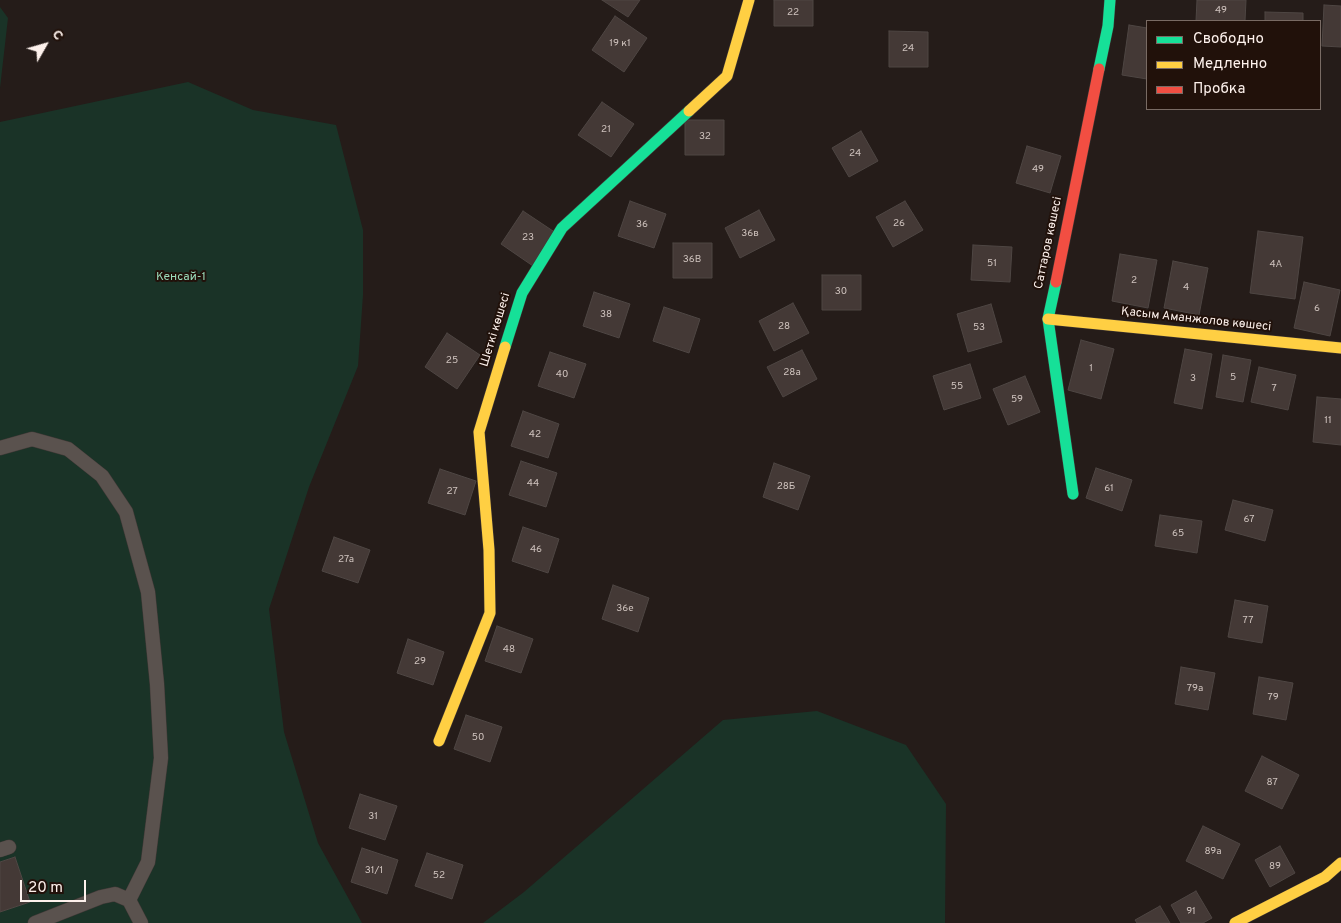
<!DOCTYPE html>
<html>
<head>
<meta charset="utf-8">
<style>
	body { margin:0 }
	#map { position:relative; width:1341px; height:923px; overflow:hidden; background:#251c19; font-family:Overpass,sans-serif }
	canvas { display:block }
	.legend { position:absolute; left:1146px; top:20px; width:175px; height:90px; box-sizing:border-box; background:#21110a; border:1px solid #796b64; margin:0; padding:6px 9px; list-style:none; font-size:15px; color:#fdf1ec }
	.legend li { display:flex; align-items:center; gap:10px; height:25px }
	.legend b { width:25px; border:1px solid #796b64 }
	.north { position:absolute; left:20px; top:20px; width:50px; height:50px; -webkit-text-stroke:4px #21110a; paint-order:stroke; rotate:52deg; font-size:14px; font-weight:700; line-height:20px; text-align:center; color:#fdf1ec }
	.north::after { content:''; display:block; margin:auto; width:18px; height:22px; background:#fdf1ec; clip-path:polygon(50% 0,100% 100%,50% 72%,0 100%) }
	.scale { position:absolute; left:20px; top:880px; width:66px; height:22px; box-sizing:border-box; border:2px solid #fdf1ec; border-top:0; padding-left:6px; font-size:15px; line-height:18px; white-space:nowrap; color:#fdf1ec; -webkit-text-stroke:4px #21110a; paint-order:stroke }
</style>
</head>
<body>
<div id="map">
<canvas width="1341" height="923"></canvas>
<ul class="legend">
<li><b style="height:6px;background:#16e098"></b>Свободно</li>
<li><b style="height:6px;background:#ffcf43"></b>Медленно</li>
<li><b style="height:6px;background:#f24e42"></b>Пробка</li>
</ul>
<div class="north">С</div>
<div class="scale">20 m</div>
</div>
<script>
const g = document.querySelector('canvas').getContext('2d');
g.lineJoin = 'round';
function fill(path, color) {
  g.fillStyle = color;
  g.fill(path, 'evenodd');
}
function shape(rows) {
  const path = new Path2D();
  for (const r of rows) {
    path.moveTo(r[0], r[1]);
    for (let i = 2; i < r.length; i += 2) path.lineTo(r[i], r[i + 1]);
  }
  return path;
}
function stroke(path, color, width, dash) {
  g.strokeStyle = color;
  g.lineWidth = width;
  g.lineCap = dash ? 'butt' : 'round';
  g.setLineDash(dash || []);
  g.stroke(path);
}
function label(font, color, halo, rows, align = 'center') {
  g.font = font + ' Overpass,sans-serif';
  g.lineWidth = 4;
  g.setLineDash([]);
  g.textBaseline = 'middle';
  g.strokeStyle = halo;
  g.fillStyle = color;
  for (const [text, x, y, turn = 0] of rows) {
    g.save();
    g.translate(x, y);
    g.rotate((+turn || 0) * Math.PI / 180);
    g.textAlign = isNaN(turn) ? turn : align;
    if (halo) g.strokeText(text, 0, 0);
    g.fillText(text, 0, 0);
    g.restore();
  }
}
fill(shape([
	[0,7,8,18,0,88],
	[188,82,253,110,336,125,363,230,363,295,358,366,309,487,269,609,284,732,318,843,362,923,0,923,0,122],
	[817,711,906,745,946,804,945,923,483,923,524,892,723,720]
]), '#1a3327');
const building = shape([
	[602,0,640,0,628,17,602,0],
	[774,0,813,0,813,26,774,26,774,0],
	[1197,0,1246,0,1245,21,1196,21,1197,0],
	[1324,5,1341,6,1341,47,1322,46,1324,5],
	[1265,12,1303,13,1303,21,1265,21,1265,12],
	[615,16,647,38,624,72,592,50,615,16],
	[1129,25,1147,28,1147,79,1122,75,1129,25],
	[889,31,928,32,928,67,889,67,889,31],
	[602,102,634,124,611,157,578,135,602,102],
	[685,120,724,120,724,155,685,155,685,120],
	[861,131,878,161,849,177,832,148,861,131],
	[1027,146,1061,156,1050,193,1016,183,1027,146],
	[630,201,666,214,654,248,618,236,630,201],
	[905,201,923,230,893,247,876,217,905,201],
	[759,210,775,240,740,258,725,228,759,210],
	[523,211,556,233,533,266,501,244,523,211],
	[1258,231,1303,237,1295,299,1250,293,1258,231],
	[673,243,712,243,712,278,673,278,673,243],
	[973,245,1012,247,1010,282,971,280,973,245],
	[1120,254,1157,260,1148,308,1112,301,1120,254],
	[1173,261,1208,268,1199,315,1164,308,1173,261],
	[822,275,861,275,861,310,822,310,822,275],
	[1304,282,1340,290,1330,336,1294,328,1304,282],
	[594,292,630,304,619,338,583,326,594,292],
	[793,303,809,333,774,351,759,321,793,303],
	[991,304,1002,342,968,352,957,314,991,304],
	[664,307,700,319,689,353,653,341,664,307],
	[447,333,480,355,457,389,425,367,447,333],
	[1081,340,1114,349,1101,399,1068,390,1081,340],
	[1185,349,1212,354,1202,409,1174,403,1185,349],
	[802,350,817,379,783,397,767,367,802,350],
	[550,352,586,364,574,398,538,386,550,352],
	[1223,355,1251,360,1243,402,1216,397,1223,355],
	[970,364,981,398,944,410,933,376,970,364],
	[1259,367,1296,375,1288,410,1251,402,1259,367],
	[1025,376,1040,412,1008,425,993,389,1025,376],
	[1317,397,1341,399,1341,445,1313,442,1317,397],
	[523,411,559,424,548,458,511,446,523,411],
	[521,461,557,473,546,507,509,495,521,461],
	[774,463,810,476,798,510,763,497,774,463],
	[1096,468,1132,480,1122,511,1086,498,1096,468],
	[440,469,476,481,465,515,428,503,440,469],
	[1233,500,1273,510,1265,541,1225,530,1233,500],
	[1160,515,1202,521,1197,553,1155,546,1160,515],
	[523,527,559,539,548,573,512,561,523,527],
	[334,537,370,550,358,583,322,571,334,537],
	[613,585,649,598,638,632,602,619,613,585],
	[1235,600,1268,606,1262,643,1228,637,1235,600],
	[497,626,533,639,521,673,485,661,497,626],
	[408,639,444,652,433,685,397,673,408,639],
	[1181,667,1215,673,1208,710,1175,704,1181,667],
	[1259,677,1293,683,1286,720,1253,714,1259,677],
	[466,715,502,727,490,762,454,749,466,715],
	[1262,756,1299,775,1282,809,1245,791,1262,756],
	[360,794,397,806,385,840,349,828,360,794],
	[1203,826,1240,844,1223,879,1186,861,1203,826],
	[1280,846,1295,873,1270,887,1255,860,1280,846],
	[362,848,398,860,387,894,351,882,362,848],
	[427,853,463,865,452,899,415,886,427,853],
	[15,857,30,902,0,912,0,862,15,857],
	[1196,891,1212,918,1203,923,1181,923,1171,905,1196,891],
	[1160,906,1170,923,1137,923,1135,920,1160,906]
]);
fill(building, '#443936');
stroke(building, '#4e4643', 1);
const lane = shape([
	[0,448,32,439,68,449,102,476,126,512,148,592,157,684,161,758,148,862,129,900],
	[0,850,9,847],
	[35,923,101,897,115,894,129,900,141,923]
]);
const fast = shape([
	[1099,69,1108,26,1110,0],
	[1056,282,1048,319,1073,494],
	[505,347,522,293,562,228,689,111]
]);
const slow = shape([
	[689,111,727,76,749,0],
	[1048,319,1341,348],
	[439,741,490,613,489,550,479,432,505,347],
	[1235,923,1325,877,1341,863]
]);
const jam = shape([
	[1056,282,1099,69]
]);
stroke(lane, '#413937', 15);
stroke(fast, '#413937', 12);
stroke(slow, '#413937', 12);
stroke(jam, '#413937', 12);
stroke(lane, '#5a524e', 14);
stroke(fast, '#16e098', 11);
stroke(slow, '#ffcf43', 11);
stroke(jam, '#f24e42', 11);
label('10px', '#cfc3be', null, [
	["49",1221,11],
	["22",793,13],
	["19 к1",620,44],
	["24",908,49],
	["21",606,130],
	["32",705,137],
	["24",855,154],
	["49",1038,170],
	["26",899,224],
	["36",642,225],
	["36в",750,234],
	["23",528,238],
	["36В",692,260],
	["51",992,264],
	["4А",1276,265],
	["2",1134,281],
	["4",1186,288],
	["30",841,292],
	["6",1317,309],
	["38",606,315],
	["28",784,327],
	["53",979,328],
	["25",452,361],
	["1",1091,369],
	["28а",792,373],
	["40",562,375],
	["5",1233,378],
	["3",1193,379],
	["55",957,387],
	["7",1274,389],
	["59",1017,400],
	["11",1328,421],
	["42",535,435],
	["44",533,484],
	["28Б",786,487],
	["61",1109,489],
	["27",452,492],
	["67",1249,520],
	["65",1178,534],
	["46",536,550],
	["27а",346,560],
	["36е",625,609],
	["77",1248,621],
	["48",509,650],
	["29",420,662],
	["79а",1195,689],
	["79",1273,698],
	["50",478,738],
	["87",1272,783],
	["31",373,817],
	["89а",1213,852],
	["89",1275,867],
	["31/1",374,871],
	["52",439,876],
	["91",1191,912]
]);
label('12px', '#fdf1ec', '#21110a', [
	["Саттаров көшесі",1049,243,-78],
	["Қасым Аманжолов көшесі",1196,320,6],
	["Шеткі көшесі",496,330,-73]
]);
label('12px', '#9adbba', '#21110a', [
	["Кенсай-1",181,278]
]);
</script>
</body>
</html>
